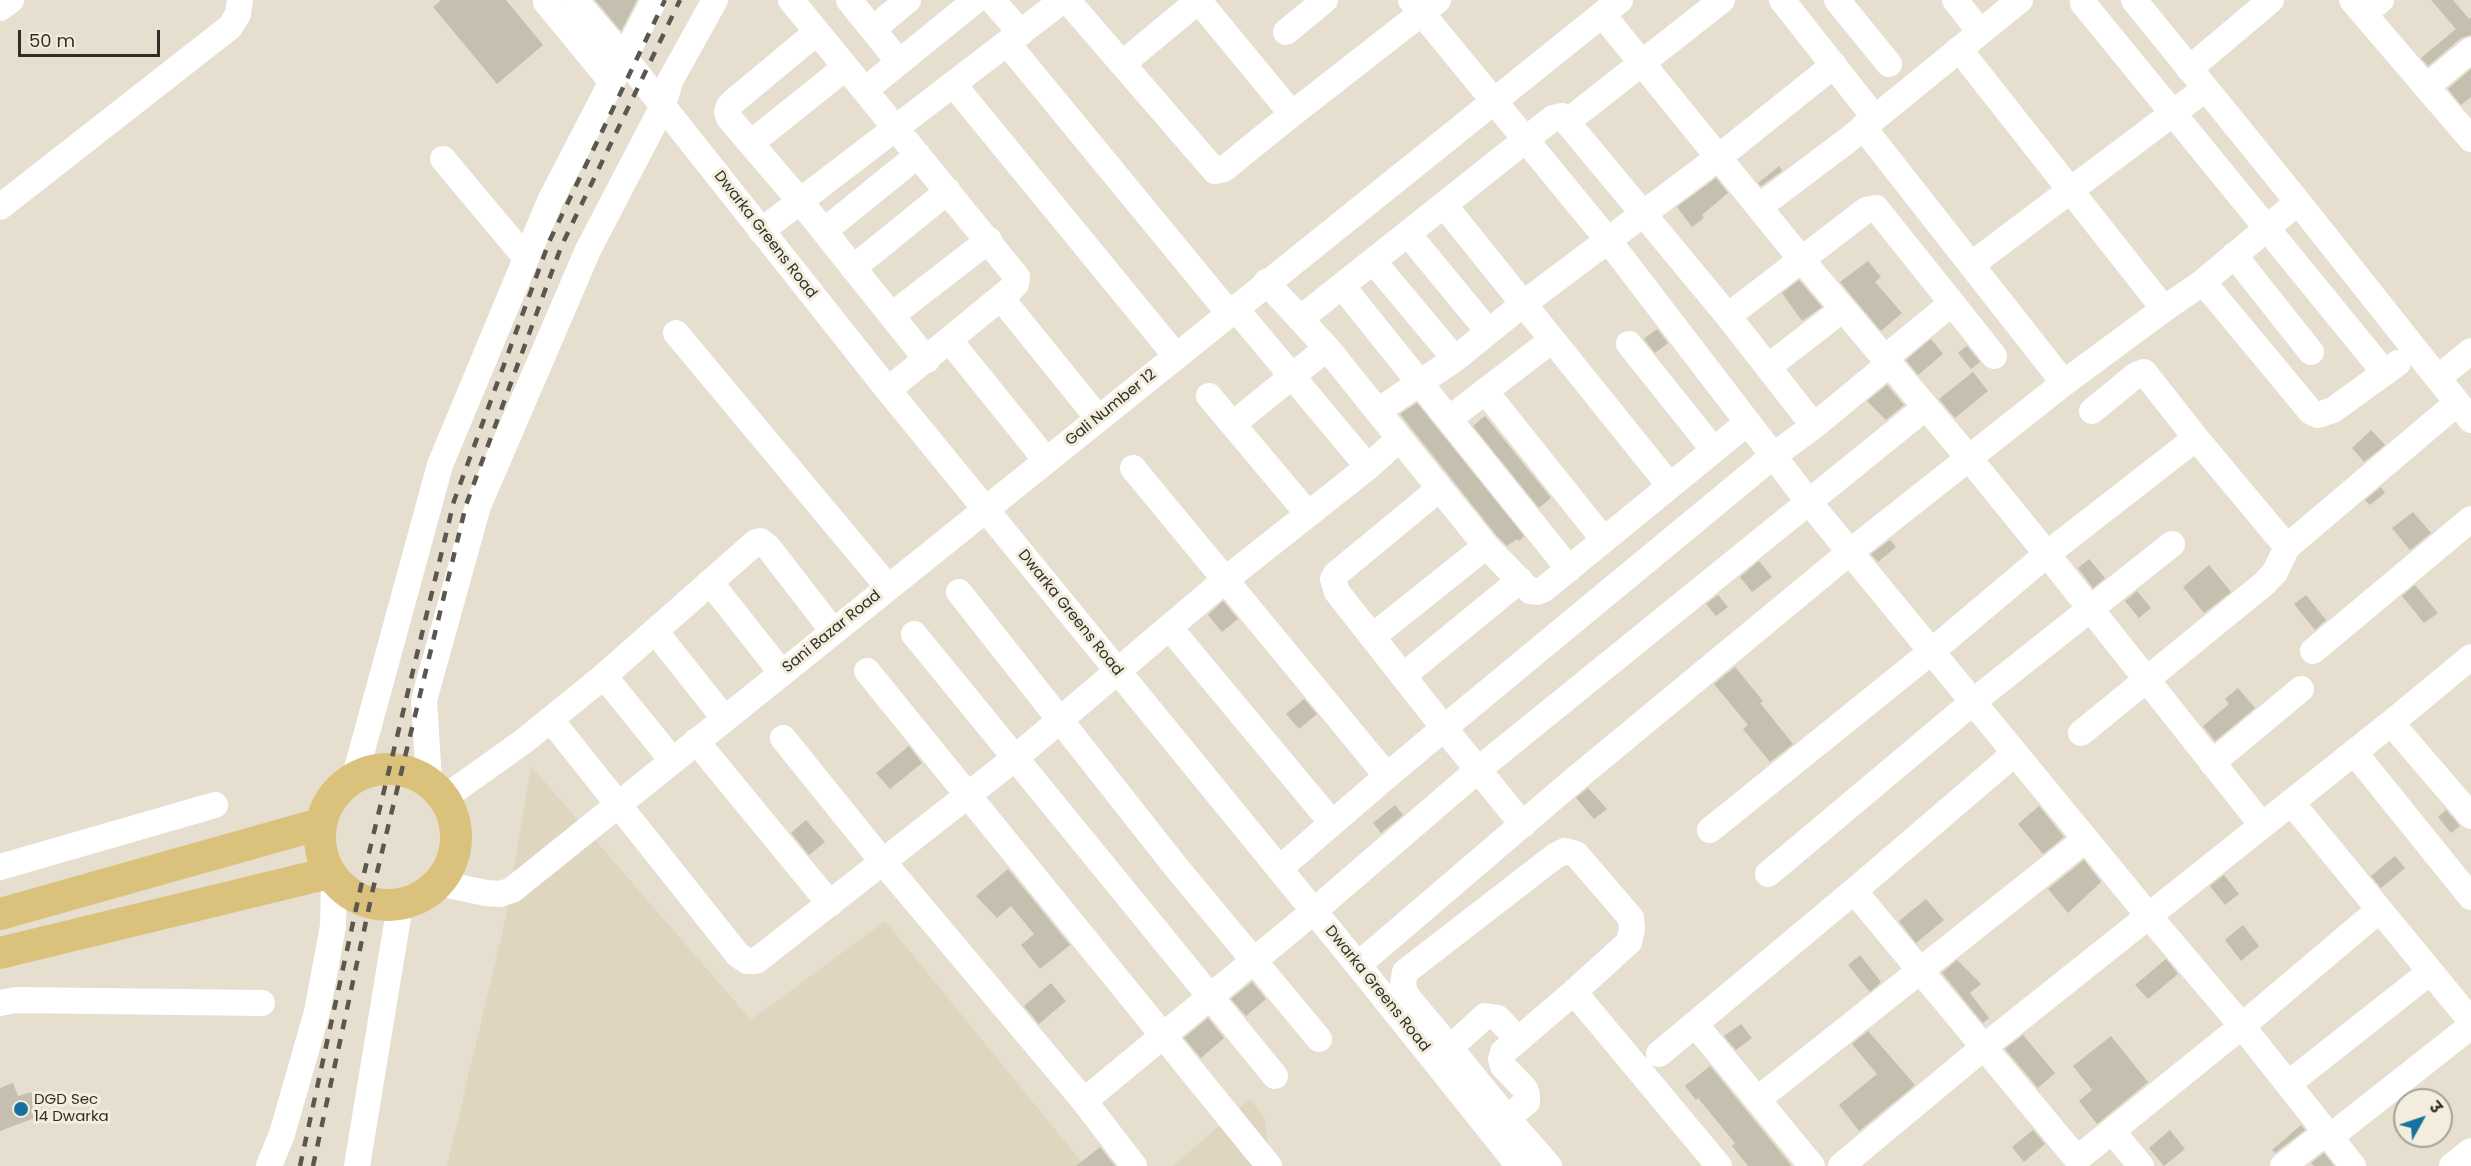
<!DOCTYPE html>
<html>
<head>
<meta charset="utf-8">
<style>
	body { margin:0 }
	#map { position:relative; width:2471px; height:1166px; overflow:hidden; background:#e6dfd0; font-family:Poppins,"Noto Sans Devanagari",sans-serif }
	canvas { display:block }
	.north { position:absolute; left:2393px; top:1088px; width:60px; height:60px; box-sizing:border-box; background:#f3eddd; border:2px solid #a5a195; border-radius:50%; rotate:50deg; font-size:16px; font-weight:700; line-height:24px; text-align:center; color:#312e28 }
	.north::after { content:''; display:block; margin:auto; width:21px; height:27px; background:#1771a0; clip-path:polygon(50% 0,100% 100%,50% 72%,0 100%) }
	.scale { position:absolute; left:18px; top:30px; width:142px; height:27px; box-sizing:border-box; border:3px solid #312e28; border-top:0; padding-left:8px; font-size:18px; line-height:21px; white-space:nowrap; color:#312e28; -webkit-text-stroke:4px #f3eddd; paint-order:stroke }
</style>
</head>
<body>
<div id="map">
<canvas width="2471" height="1166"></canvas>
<div class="north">उ</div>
<div class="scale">50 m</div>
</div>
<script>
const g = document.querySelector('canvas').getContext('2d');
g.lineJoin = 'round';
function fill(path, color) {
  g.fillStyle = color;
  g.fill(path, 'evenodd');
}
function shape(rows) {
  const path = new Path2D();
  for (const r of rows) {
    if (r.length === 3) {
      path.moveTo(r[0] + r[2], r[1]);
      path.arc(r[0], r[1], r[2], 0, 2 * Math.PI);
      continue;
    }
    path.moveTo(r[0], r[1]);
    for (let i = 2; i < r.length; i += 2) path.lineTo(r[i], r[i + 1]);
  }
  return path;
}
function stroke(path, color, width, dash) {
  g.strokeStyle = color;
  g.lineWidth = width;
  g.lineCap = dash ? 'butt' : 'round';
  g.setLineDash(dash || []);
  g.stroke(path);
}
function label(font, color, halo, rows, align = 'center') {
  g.font = font + ' Poppins,sans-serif';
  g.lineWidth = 6;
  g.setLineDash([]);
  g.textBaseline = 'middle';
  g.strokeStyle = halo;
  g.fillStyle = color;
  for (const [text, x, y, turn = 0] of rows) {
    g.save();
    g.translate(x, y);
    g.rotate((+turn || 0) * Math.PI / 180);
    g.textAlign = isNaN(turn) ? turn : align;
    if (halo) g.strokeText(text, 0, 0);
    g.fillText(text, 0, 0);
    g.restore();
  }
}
fill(shape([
	[531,766,751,1020,885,921,1085,1166,447,1166,505,921],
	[1250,1099,1265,1119,1269,1166,1173,1166]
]), '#ded6bf');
fill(shape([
	[441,0,506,0,543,45,497,84,433,7],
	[595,0,637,0,621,31],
	[2431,0,2453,0,2469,19,2471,17,2471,35,2461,38,2428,66,2421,58,2456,29],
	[2471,69,2471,97,2461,105,2448,89],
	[1779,166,1782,171,1761,186,1758,183],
	[1716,178,1728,193,1702,215,1704,218,1692,227,1677,207],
	[1868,261,1881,277,1875,282,1902,313,1881,331,1840,282],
	[1799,280,1822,307,1802,321,1782,293],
	[1657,329,1668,343,1655,353,1644,339],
	[1931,339,1943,354,1918,375,1906,360],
	[1967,346,1980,362,1971,369,1958,353],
	[1973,372,1988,391,1955,418,1939,399],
	[1887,385,1904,405,1886,420,1867,401],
	[1417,403,1524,536,1519,541,1517,539,1507,546,1497,536,1400,414],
	[1485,416,1551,498,1539,508,1473,426],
	[2371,430,2385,445,2364,462,2352,448],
	[2381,487,2385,493,2370,505,2365,500],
	[2413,512,2431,533,2410,550,2392,528],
	[1890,540,1896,547,1878,562,1871,554],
	[2089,559,2105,578,2093,588,2078,568],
	[1759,561,1772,577,1752,592,1740,577],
	[2209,565,2231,592,2204,613,2183,587],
	[2415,585,2438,613,2424,623,2402,596],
	[2137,591,2151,608,2139,618,2125,601],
	[1718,595,1728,607,1716,616,1706,604],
	[2306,595,2326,620,2315,630,2294,604],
	[1223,601,1238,619,1222,632,1208,615],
	[1735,667,1763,701,1760,703,1793,744,1770,762,1743,729,1748,725,1714,684],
	[2238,688,2255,708,2215,741,2203,726,2229,704,2225,699],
	[1304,699,1317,714,1299,729,1286,714],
	[909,746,922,763,890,789,876,773],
	[1588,788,1607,809,1594,819,1576,798],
	[1395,805,1403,815,1381,833,1373,823],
	[2039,806,2064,837,2043,854,2018,824],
	[2446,810,2460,826,2451,833,2438,817],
	[806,820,825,842,809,855,791,833],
	[2395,856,2405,868,2381,888,2371,876],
	[2084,860,2101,882,2068,913,2048,889],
	[1008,869,1070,945,1040,969,1021,945,1034,934,1011,906,997,918,976,896],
	[2224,875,2239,894,2225,905,2210,886],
	[1926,899,1944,920,1916,943,1899,921],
	[2243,925,2259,946,2241,961,2225,940],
	[1860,955,1881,982,1870,992,1848,965],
	[2166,959,2178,974,2148,999,2135,985],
	[1957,960,1981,984,1970,993,1989,1018,1983,1023,1942,973],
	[1252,982,1266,999,1246,1016,1231,999],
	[1051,983,1066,1001,1039,1024,1024,1006],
	[1208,1018,1224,1038,1201,1058,1184,1038],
	[1741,1024,1752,1038,1736,1050,1724,1036],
	[1868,1031,1915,1085,1859,1131,1839,1105,1877,1074,1852,1044],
	[2023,1035,2055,1073,2038,1088,2005,1049],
	[2111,1036,2148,1082,2097,1124,2079,1101,2092,1090,2073,1066],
	[1710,1066,1791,1165,1790,1166,1748,1166,1732,1146,1735,1143,1698,1098,1696,1100,1685,1086],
	[13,1083,18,1096,31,1092,40,1116,0,1131,0,1088],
	[2301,1125,2305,1130,2275,1153,2272,1150],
	[2033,1130,2045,1144,2024,1162,2012,1147],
	[2170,1130,2185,1149,2164,1166,2149,1148],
	[1100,1147,1115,1166,1076,1166],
	[2324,1153,2334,1166,2314,1166,2311,1163]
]), '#c5bfb0');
stroke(shape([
	[575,0,624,57,888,390,1358,965,1519,1166],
	[791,0,1017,277,1016,284,1011,289,888,390],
	[849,0,899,62],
	[992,0,1021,33],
	[1067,0,1215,171,1224,169,1292,114],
	[1198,0,1292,114,1438,0],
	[1411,0,1608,240,1808,501,2148,915,2242,1026,2353,1166],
	[1782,0,1875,118],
	[1837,0,1889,64],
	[1955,0,1980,32],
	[2134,0,2298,202,2471,420],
	[2352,0,2471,139],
	[546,2,611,81],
	[2083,3,2385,373],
	[0,8,11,0],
	[1602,14,1801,259,1968,457,2047,554,2196,438,2287,547,2457,403],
	[2364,14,2381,0],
	[873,29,908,0],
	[817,32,734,101,729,106,727,112,729,118,800,201,927,360],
	[1286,32,1325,0],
	[1007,43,1229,313],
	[1959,49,2164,309,2203,282,2298,202],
	[1122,64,1198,1],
	[2189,69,2271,0],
	[953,84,1176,356],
	[2426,87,2471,50],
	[865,90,976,0],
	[1568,121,1722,0],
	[1863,127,2064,383,2164,309],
	[751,143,846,67],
	[443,159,526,258],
	[1444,205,1670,486],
	[0,207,230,27,238,14,240,0],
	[1759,207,1848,140,2020,0],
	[761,231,1063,0],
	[824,231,918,155],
	[1408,234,1488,331],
	[2234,255,2311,352],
	[1373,261,1455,359],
	[1971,265,2205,89],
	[853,268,948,191],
	[1266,282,1327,348,1486,546,1530,591,1537,592,1544,589,1747,423],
	[2203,282,2311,412,2318,415,2333,410,2398,363],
	[1342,286,1569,569],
	[1001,298,1098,418],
	[1952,303,1994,356],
	[1235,308,1368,467],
	[892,315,989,240],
	[1728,316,1866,210,1876,208,1952,303,1885,358],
	[1300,319,1553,118,1562,116,1728,316,1814,426,1773,456,1444,728,1337,592,1333,579,1336,574,1439,489],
	[676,333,888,587],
	[950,341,1046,460],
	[1629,344,1713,449],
	[1768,367,1843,309],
	[2438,378,2471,351],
	[1485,391,1604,540],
	[1209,396,1308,514],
	[1378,411,1455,359,1523,304,1719,157,1834,65],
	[2092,411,2136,375,2144,372,2196,438],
	[1449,419,1552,340],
	[1233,424,1327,348],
	[1814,426,1889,364],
	[1133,468,1387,776,1444,728,1523,825],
	[710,582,781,672],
	[959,592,1176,867,1319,1039],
	[1169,627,1332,823],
	[655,631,724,718],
	[914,634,1275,1076],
	[1372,637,1486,546],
	[2313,651,2471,519],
	[2471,657,2391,723,2471,816],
	[867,671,1269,1166],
	[604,676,672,760],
	[1403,676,1520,580],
	[551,720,738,955,747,961,756,961,1014,759,1225,580,1368,467,1399,439],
	[2081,733,2265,583,2275,572,2287,547],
	[783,738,883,862,1084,1101,1314,911,1479,769,1926,407],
	[696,741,830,904],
	[2354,752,2471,897],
	[2015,753,1854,891,2077,1159,2242,1026,2379,910],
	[2212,763,2301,689],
	[355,776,440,465,550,201,654,0],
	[429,781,424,700,478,506,588,250,663,106,670,81,715,0],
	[444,798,524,741,604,676,756,542,760,541,768,547,833,631],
	[2291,802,2471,1021],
	[1710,830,1932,651,2047,554,2262,825],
	[0,867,215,805],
	[1279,869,1387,776],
	[1768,874,1974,701,2172,544],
	[439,883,486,893,500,894,512,890,1620,0],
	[1358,965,1573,781,1850,552,2064,383],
	[1574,992,1719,1166],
	[0,1003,16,1000,262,1003],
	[1695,1024,1812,1166],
	[1518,1040,1498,1018,1485,1016,1450,1048,1405,994,1403,983,1405,972,1555,856,1565,851,1576,854,1631,918,1632,929,1629,942,1574,992,1518,1040,1503,1052,1501,1059,1503,1066,1525,1089,1527,1095,1527,1102,1507,1118,1549,1166],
	[1450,1048,1507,1118],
	[1659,1054,1854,891],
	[2288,1084,2430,972],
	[1757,1100,2086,839],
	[1084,1101,1134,1166],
	[2112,1131,2141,1166],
	[2330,1137,2471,1026],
	[269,1166,282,1134,317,1012,333,926,334,880],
	[357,1166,400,905],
	[1841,1166,1984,1047,2391,723],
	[2283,1166,2326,1132],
	[2452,1166,2471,1151]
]), '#fff', 26);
stroke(shape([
	[388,837,68],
	[0,914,320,824],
	[0,953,329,873]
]), '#dbc27c', 32);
stroke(shape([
	[300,1166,361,886,454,501,549,242,665,0],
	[313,1166,373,889,466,505,561,247,680,0]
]), '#5b574f', 4.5, [10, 10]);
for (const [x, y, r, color] of [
	[21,1109,8,"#1771a0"]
]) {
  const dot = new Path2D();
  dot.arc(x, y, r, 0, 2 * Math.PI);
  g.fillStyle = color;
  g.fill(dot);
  stroke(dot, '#f3eddd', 2);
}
label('15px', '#312e28', '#f3eddd', [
	["Dwarka Greens Road",765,235,52],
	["Gali Number 12",1111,408,-39],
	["Dwarka Greens Road",1070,613,51],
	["Sani Bazar Road",832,632,-39],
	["Dwarka Greens Road",1377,989,51]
]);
label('15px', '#312e28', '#f3eddd', [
	["DGD Sec",34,1100],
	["14 Dwarka",34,1117]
], 'left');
</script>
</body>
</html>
